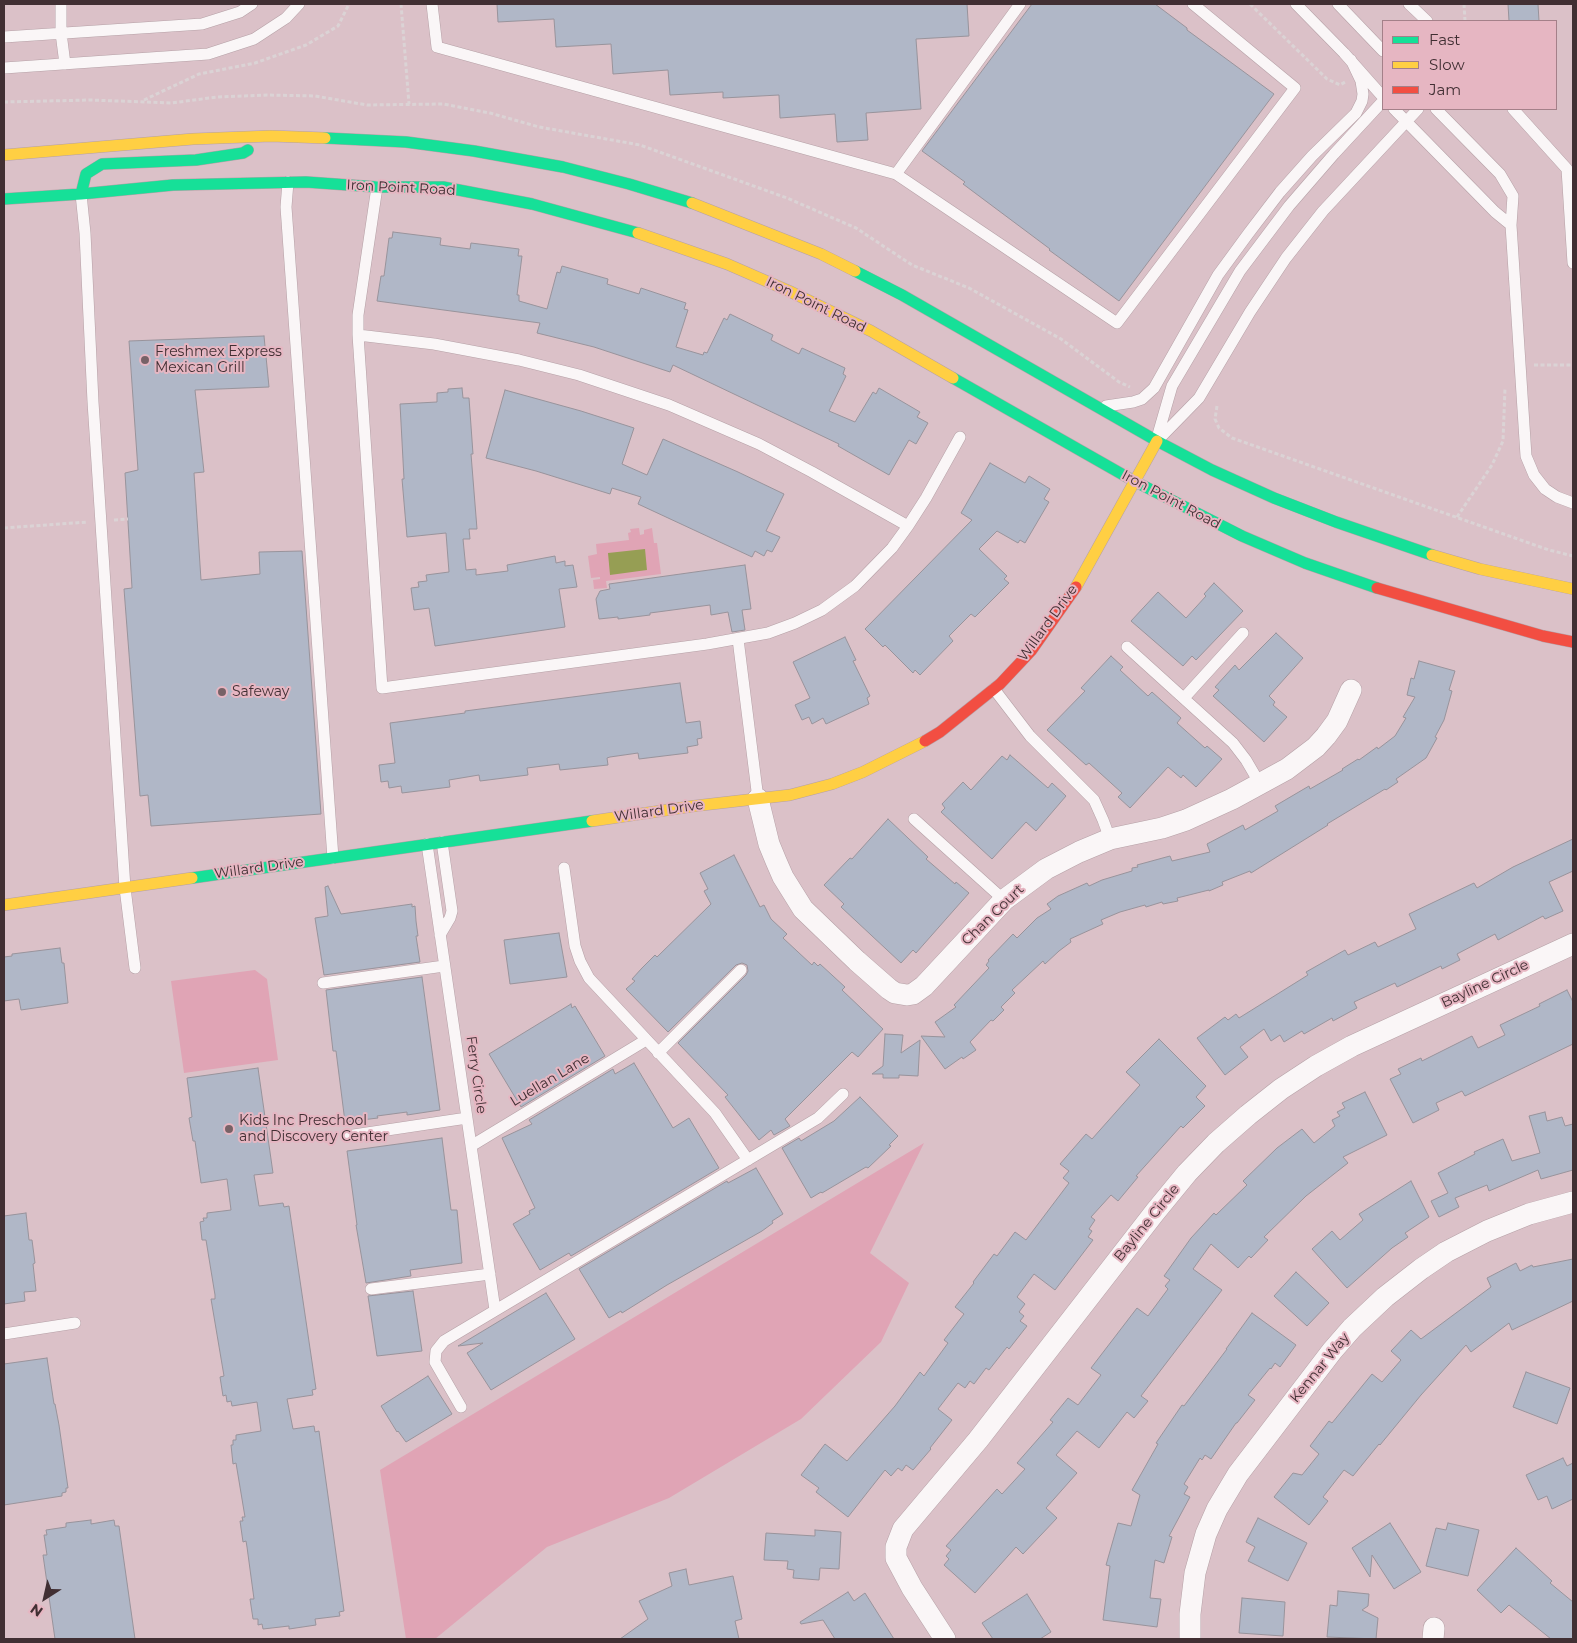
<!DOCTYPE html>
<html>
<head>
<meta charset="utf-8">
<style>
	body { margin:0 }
	#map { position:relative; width:1577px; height:1643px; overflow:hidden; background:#dbc1c8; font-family:Montserrat,sans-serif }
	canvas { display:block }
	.frame { position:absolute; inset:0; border:5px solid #412f33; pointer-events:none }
	.legend { position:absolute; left:1382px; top:20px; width:175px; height:90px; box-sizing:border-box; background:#e6b6c2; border:1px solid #a48089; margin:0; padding:6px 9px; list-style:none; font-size:15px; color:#412f33 }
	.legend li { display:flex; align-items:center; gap:10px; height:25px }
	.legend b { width:25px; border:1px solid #a48089 }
	.north { position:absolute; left:20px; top:1573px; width:50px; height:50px; -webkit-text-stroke:4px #e6b6c2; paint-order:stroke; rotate:215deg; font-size:14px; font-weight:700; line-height:20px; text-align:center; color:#412f33 }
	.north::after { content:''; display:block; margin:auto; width:18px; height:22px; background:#412f33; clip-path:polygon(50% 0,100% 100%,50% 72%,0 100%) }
</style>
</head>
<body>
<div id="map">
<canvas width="1577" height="1643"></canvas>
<div class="frame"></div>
<ul class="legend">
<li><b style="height:6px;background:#16e098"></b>Fast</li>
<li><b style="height:6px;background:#ffcf43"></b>Slow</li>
<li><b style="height:6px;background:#f24e42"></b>Jam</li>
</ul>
<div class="north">N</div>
</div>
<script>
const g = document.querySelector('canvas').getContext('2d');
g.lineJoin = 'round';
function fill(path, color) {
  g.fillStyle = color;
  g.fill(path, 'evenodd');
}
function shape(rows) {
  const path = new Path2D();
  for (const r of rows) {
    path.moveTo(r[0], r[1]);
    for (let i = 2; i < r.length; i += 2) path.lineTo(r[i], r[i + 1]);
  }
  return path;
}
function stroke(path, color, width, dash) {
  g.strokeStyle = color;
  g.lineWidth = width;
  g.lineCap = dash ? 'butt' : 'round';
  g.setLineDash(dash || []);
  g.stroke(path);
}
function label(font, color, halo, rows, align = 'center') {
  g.font = font + ' Montserrat,sans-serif';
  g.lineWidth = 4;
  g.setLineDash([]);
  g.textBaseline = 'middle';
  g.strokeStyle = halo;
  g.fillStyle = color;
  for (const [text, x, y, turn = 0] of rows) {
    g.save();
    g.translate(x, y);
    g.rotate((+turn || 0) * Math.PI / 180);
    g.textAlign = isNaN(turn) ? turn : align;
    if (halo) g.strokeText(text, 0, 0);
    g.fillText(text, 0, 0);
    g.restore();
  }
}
fill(shape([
	[639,528,640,535,644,534,644,530,652,528,654,543,657,543,661,574,606,581,607,588,594,589,593,580,600,579,600,577,591,578,588,556,597,554,596,544,629,540,628,533,631,532,630,529],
	[255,970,267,979,278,1060,184,1073,171,981],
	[924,1143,870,1253,909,1283,881,1342,801,1419,669,1498,547,1547,435,1639,406,1639,380,1470]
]), '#e0a4b5');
fill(shape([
	[645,549,647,570,610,575,608,553]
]), '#969e54');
const building = shape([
	[497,4,967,4,969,36,916,39,921,109,866,113,868,140,837,142,835,114,780,118,779,95,723,98,723,92,670,95,668,70,613,74,611,44,556,47,554,19,498,22,497,4],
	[1032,4,1155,4,1187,28,1187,30,1274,94,1119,301,1049,250,1050,249,963,184,965,182,922,151,1032,4],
	[1508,4,1538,4,1539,21,1509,21,1508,4],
	[393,232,441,238,440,245,470,249,471,243,519,249,518,256,522,256,517,295,519,295,519,301,547,309,557,272,560,273,562,266,608,279,607,284,639,294,641,288,686,303,684,309,688,310,676,347,703,355,704,352,707,353,724,318,727,320,730,314,773,335,771,340,799,354,802,348,845,368,843,374,846,376,829,411,855,422,873,392,876,394,879,388,920,412,917,417,928,423,916,444,909,440,889,475,838,446,839,444,673,365,670,372,594,347,537,333,540,323,377,301,381,276,384,276,389,238,392,238,393,232],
	[264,336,269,387,195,390,204,472,194,473,201,580,260,574,259,552,302,551,321,814,151,826,148,795,140,796,124,589,132,588,125,473,138,470,129,341,264,336],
	[462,388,463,398,469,398,473,454,471,454,477,529,469,529,470,539,463,539,466,570,476,569,476,575,508,571,507,565,555,556,556,563,565,561,565,566,573,565,577,587,559,589,565,627,435,646,429,608,414,610,411,588,419,587,418,582,427,581,426,575,449,572,446,533,407,537,402,479,404,479,400,404,437,402,437,393,448,392,448,389,462,388],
	[505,390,581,411,634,428,622,464,647,475,663,439,738,472,784,494,766,531,780,537,772,552,767,550,764,556,755,551,752,557,638,504,641,497,612,488,610,494,536,471,486,458,505,390],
	[990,463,1025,483,1029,476,1050,489,1044,499,1049,502,1025,543,1020,540,1018,543,997,531,979,549,1007,576,1004,579,1009,583,975,617,971,614,949,636,953,641,920,675,915,670,913,673,885,645,883,647,865,629,972,520,961,513,990,463],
	[745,565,751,609,742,610,745,630,732,632,728,612,711,615,710,605,650,613,650,615,618,619,618,617,599,619,596,599,600,591,610,589,609,584,745,565],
	[1214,583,1243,611,1196,660,1192,656,1183,666,1131,621,1158,592,1186,618,1206,596,1204,594,1214,583],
	[1276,633,1303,658,1269,696,1275,702,1273,705,1287,717,1264,742,1213,696,1219,690,1215,687,1235,665,1239,670,1276,633],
	[845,637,856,660,853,661,870,696,867,698,869,704,826,724,823,718,812,724,809,717,802,720,795,705,810,698,793,662,845,637],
	[1111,656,1123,667,1120,670,1148,696,1152,692,1181,718,1177,723,1205,748,1207,746,1222,759,1196,787,1183,775,1181,778,1168,767,1130,808,1118,797,1122,793,1089,763,1086,765,1047,730,1085,691,1081,688,1111,656],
	[1419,661,1455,671,1449,690,1452,691,1444,720,1435,737,1437,738,1426,758,1396,779,1398,782,1386,790,1385,789,1327,824,1328,825,1251,873,1250,871,1222,882,1223,885,1209,891,1209,890,1177,898,1178,901,1163,904,1162,902,1146,907,1145,905,1120,912,1101,920,1103,924,1070,939,1071,942,1059,951,1045,964,1043,961,1012,990,1015,993,1001,1007,1004,1010,993,1021,991,1020,970,1042,976,1050,963,1059,962,1057,945,1069,921,1036,945,1037,935,1022,956,1007,954,1005,989,968,986,965,989,961,988,960,1013,934,1017,938,1037,918,1051,909,1047,904,1058,896,1087,883,1089,886,1102,880,1132,871,1132,868,1138,867,1137,865,1170,856,1172,861,1210,852,1207,844,1243,825,1245,830,1278,811,1275,806,1309,786,1310,789,1343,770,1342,769,1358,759,1359,760,1377,747,1378,749,1395,736,1406,718,1403,717,1415,697,1407,695,1411,678,1414,679,1419,661],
	[680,683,686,723,700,721,702,738,697,739,698,745,687,747,688,753,639,759,638,753,610,757,607,758,608,765,560,770,559,764,527,768,528,775,480,781,479,775,449,780,450,787,402,793,401,786,389,788,388,781,381,782,379,765,395,763,390,723,465,713,465,711,680,683],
	[1010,755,1048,788,1052,783,1066,796,1036,831,1026,822,992,859,941,812,945,808,942,804,963,782,971,790,1002,756,1007,760,1010,755],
	[888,819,928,857,926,859,955,884,956,882,969,893,916,953,913,950,901,963,841,907,844,904,824,885,850,858,852,859,888,819],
	[1573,839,1573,871,1549,882,1563,911,1545,919,1543,916,1498,940,1495,934,1457,954,1460,960,1442,969,1441,966,1397,987,1395,983,1354,1002,1357,1008,1333,1021,1332,1018,1304,1034,1302,1031,1284,1042,1280,1035,1271,1041,1264,1029,1240,1047,1248,1057,1225,1075,1197,1038,1225,1017,1228,1020,1236,1014,1239,1018,1308,975,1306,972,1345,950,1348,955,1375,942,1378,947,1416,929,1409,914,1474,883,1477,888,1513,867,1573,839],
	[734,855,760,907,764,905,771,919,787,934,783,938,812,965,814,962,818,966,820,964,845,987,842,990,883,1029,858,1057,852,1052,785,1119,790,1126,774,1135,771,1130,759,1140,725,1097,728,1095,678,1043,746,975,748,971,747,965,742,963,736,965,668,1032,626,989,635,981,632,979,642,968,655,955,657,957,711,904,704,891,708,889,700,873,734,855],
	[328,886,341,914,412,904,412,907,415,906,416,921,418,936,416,936,420,962,324,975,315,918,328,916,325,887,328,886],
	[559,933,567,977,510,984,504,940,559,933],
	[60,948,62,963,64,963,68,1003,21,1010,19,999,4,1001,4,957,12,956,12,954,60,948],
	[422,977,440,1110,407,1115,407,1112,377,1116,378,1118,345,1122,336,1051,333,1051,326,990,422,977],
	[1567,990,1573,1002,1573,1044,1465,1096,1462,1091,1436,1103,1439,1110,1413,1123,1390,1079,1401,1074,1398,1069,1421,1058,1422,1061,1472,1036,1478,1048,1505,1035,1500,1025,1540,1006,1539,1004,1567,990],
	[571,1004,572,1008,575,1006,605,1056,521,1107,489,1054,571,1004],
	[885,1034,903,1035,901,1053,920,1040,918,1076,899,1075,899,1078,883,1078,883,1074,872,1074,883,1066,885,1034],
	[1159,1039,1206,1086,1196,1097,1205,1106,1183,1128,1181,1126,1136,1176,1138,1177,1118,1201,1111,1195,1091,1217,1095,1220,1089,1229,1092,1231,1088,1237,1093,1240,1055,1290,1034,1274,1017,1297,1025,1304,1019,1312,1024,1316,1020,1321,1027,1326,1009,1349,1007,1347,989,1370,986,1368,974,1384,970,1381,965,1388,958,1383,938,1409,952,1420,930,1448,931,1449,913,1470,906,1465,902,1471,898,1468,891,1476,885,1470,848,1517,816,1492,819,1488,801,1475,825,1444,847,1461,895,1406,920,1372,924,1376,948,1343,944,1340,964,1314,955,1307,974,1283,973,1282,994,1254,997,1256,1015,1232,1026,1240,1069,1183,1063,1178,1069,1171,1060,1164,1086,1134,1092,1139,1140,1085,1126,1072,1159,1039],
	[634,1063,673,1128,689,1118,719,1168,571,1256,569,1253,540,1270,513,1224,530,1214,529,1211,535,1208,502,1138,532,1124,529,1120,613,1069,615,1074,634,1063],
	[258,1068,273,1173,254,1175,259,1206,283,1203,284,1207,289,1206,316,1389,312,1390,313,1395,287,1399,293,1429,314,1426,315,1432,319,1431,344,1611,339,1612,340,1616,315,1619,316,1625,289,1629,289,1626,263,1629,262,1624,258,1625,258,1619,253,1619,250,1599,254,1599,247,1547,246,1541,243,1542,240,1521,243,1521,242,1517,245,1517,236,1463,233,1464,231,1445,233,1445,233,1440,236,1440,236,1435,261,1431,257,1402,232,1406,231,1401,227,1402,226,1395,223,1396,220,1377,224,1376,211,1299,215,1299,215,1295,206,1240,202,1240,200,1222,204,1221,203,1218,207,1218,207,1213,231,1210,227,1179,201,1183,195,1141,193,1141,189,1118,192,1117,187,1078,258,1068],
	[1365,1092,1387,1135,1343,1157,1348,1163,1306,1196,1264,1237,1268,1240,1251,1258,1249,1256,1238,1268,1211,1244,1193,1269,1222,1290,1141,1396,1148,1401,1134,1418,1127,1412,1099,1448,1077,1431,1056,1455,1077,1473,1046,1508,1057,1518,1023,1554,1016,1547,975,1593,944,1565,949,1559,946,1556,951,1550,946,1546,997,1489,1002,1494,1025,1469,1017,1463,1053,1422,1050,1420,1068,1398,1078,1405,1101,1375,1091,1368,1137,1308,1148,1316,1168,1289,1165,1286,1170,1280,1164,1276,1191,1238,1214,1213,1216,1215,1247,1185,1243,1181,1277,1148,1302,1129,1314,1143,1335,1126,1332,1120,1340,1116,1337,1112,1345,1108,1342,1103,1365,1092],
	[860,1097,898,1136,889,1145,891,1146,868,1168,866,1167,822,1193,821,1192,811,1198,782,1148,799,1138,801,1141,834,1121,860,1097],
	[1545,1112,1547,1121,1562,1117,1565,1126,1573,1124,1573,1170,1541,1179,1538,1170,1489,1191,1487,1185,1455,1198,1459,1207,1439,1217,1431,1201,1448,1193,1438,1173,1475,1154,1474,1152,1503,1139,1512,1161,1540,1153,1529,1116,1545,1112],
	[442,1138,451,1210,457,1210,462,1263,410,1270,411,1276,366,1283,356,1225,357,1225,347,1151,442,1138],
	[756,1168,783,1214,772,1221,773,1223,762,1231,667,1285,622,1313,621,1311,609,1318,579,1269,727,1181,728,1183,756,1168],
	[1411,1181,1429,1217,1405,1233,1408,1237,1392,1248,1347,1288,1312,1249,1332,1231,1340,1240,1363,1220,1359,1214,1411,1181],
	[26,1213,29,1240,32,1240,35,1263,33,1264,36,1291,24,1292,25,1301,4,1304,4,1216,26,1213],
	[1573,1259,1573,1301,1512,1330,1509,1323,1471,1352,1466,1345,1421,1395,1380,1445,1379,1444,1353,1476,1344,1470,1323,1497,1328,1501,1309,1525,1274,1497,1293,1473,1302,1475,1319,1454,1310,1446,1329,1421,1332,1423,1372,1374,1382,1382,1401,1360,1391,1351,1411,1330,1421,1339,1491,1287,1487,1278,1516,1263,1520,1271,1532,1265,1533,1267,1573,1259],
	[1296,1272,1329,1303,1307,1326,1274,1296,1296,1272],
	[413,1291,422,1351,377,1356,368,1296,413,1291],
	[546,1293,575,1339,491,1390,467,1353,483,1343,458,1346,546,1293],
	[1252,1313,1296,1345,1280,1367,1275,1363,1271,1369,1270,1368,1248,1395,1255,1400,1237,1423,1236,1423,1211,1459,1205,1455,1202,1460,1200,1458,1184,1484,1188,1487,1184,1494,1190,1497,1169,1536,1172,1537,1164,1563,1155,1560,1150,1598,1161,1599,1157,1627,1103,1620,1110,1566,1106,1565,1118,1523,1131,1526,1140,1495,1132,1490,1158,1444,1156,1443,1182,1405,1184,1406,1227,1349,1226,1349,1252,1313],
	[47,1358,54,1404,55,1404,59,1425,68,1488,66,1488,66,1492,62,1493,62,1496,4,1505,4,1364,47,1358],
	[1526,1372,1570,1388,1557,1424,1513,1407,1526,1372],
	[428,1376,452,1414,406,1442,398,1431,397,1432,381,1406,428,1376],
	[1563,1458,1567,1466,1573,1463,1573,1499,1552,1509,1547,1496,1538,1500,1526,1475,1563,1458],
	[1258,1518,1307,1543,1288,1581,1248,1561,1255,1547,1246,1542,1258,1518],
	[91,1520,91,1524,114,1520,115,1526,119,1526,135,1639,55,1639,43,1555,47,1555,44,1535,47,1535,46,1530,66,1527,66,1523,91,1520],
	[1390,1523,1421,1572,1394,1589,1372,1555,1370,1577,1352,1548,1390,1523],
	[1448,1523,1479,1530,1468,1576,1426,1566,1436,1528,1446,1530,1448,1523],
	[815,1530,841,1532,839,1569,820,1568,819,1580,793,1578,794,1570,787,1569,788,1561,764,1560,766,1533,815,1536,815,1530],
	[1516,1548,1552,1581,1550,1583,1573,1602,1573,1639,1551,1639,1509,1605,1501,1613,1477,1590,1516,1548],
	[686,1569,689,1585,733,1576,742,1619,735,1621,739,1639,620,1639,648,1619,639,1601,672,1586,669,1573,686,1569],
	[1338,1591,1369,1594,1368,1606,1362,1610,1378,1618,1376,1639,1327,1637,1330,1605,1337,1606,1338,1591],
	[848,1592,854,1601,865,1593,894,1639,835,1639,823,1620,801,1624,800,1622,848,1592],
	[1027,1594,1051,1632,1040,1639,993,1639,982,1623,1027,1594],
	[1242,1598,1285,1602,1283,1636,1239,1633,1242,1598]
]);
fill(building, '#b0b7c7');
stroke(building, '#98939b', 1);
const lane = shape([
	[61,4,61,33,65,64],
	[432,4,437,47,896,174,1117,323,1295,88,1193,4],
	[1296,4,1344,53,1383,97],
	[1338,4,1383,51],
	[1409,4,1427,21],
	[4,37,202,24,240,12,252,4],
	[4,68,208,54,254,39,286,18,299,4],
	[1394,109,1495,212,1511,225],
	[1436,109,1500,174,1513,196,1511,225,1526,456,1534,475,1545,489,1557,497,1573,503],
	[1513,109,1567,169,1573,263],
	[896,174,1020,4],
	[288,182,286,207,333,858],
	[81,194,85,233,93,402,125,888,135,968],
	[358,335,434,344,519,360,579,375,669,405,759,444,812,472,908,526,892,548,855,586,822,610,795,623,768,633,707,644,382,688,358,335],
	[358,335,358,315,377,187],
	[1106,406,1133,402,1142,399,1154,388,1218,275,1248,234,1280,192,1312,156,1356,113,1362,101,1363,94,1361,81,1351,60],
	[1157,438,1172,386,1240,271,1289,206,1334,154,1383,101],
	[1157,441,1199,398,1250,312,1286,258,1323,211,1418,109],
	[908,526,926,498,960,437],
	[738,639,758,799],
	[1127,647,1233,743,1246,760,1260,784],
	[994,689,1030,736,1094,800,1103,820,1110,839],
	[1184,698,1243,633],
	[914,819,1004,900],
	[427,844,495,1310],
	[564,868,575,946,580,961,589,978,715,1113,748,1160],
	[440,935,450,918,452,911,442,842],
	[323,983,444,966],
	[658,1053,741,970],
	[347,1136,467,1118],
	[471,1146,646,1040],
	[371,1289,490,1274],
	[4,1334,75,1323],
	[461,1407,435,1362,436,1351,444,1341,818,1118,843,1094]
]);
const street = shape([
	[758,799,769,844,776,861,783,877,803,909,857,961,889,989,895,993,907,995,913,994,924,986,1004,900,1046,869,1079,852,1110,839,1162,828,1186,820,1232,799,1287,769,1316,747,1326,736,1337,721,1351,690],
	[945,1639,912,1588,896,1558,896,1547,903,1529,978,1440,1155,1212,1187,1173,1216,1143,1248,1115,1281,1089,1316,1066,1352,1046,1573,944],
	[1190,1639,1190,1614,1195,1573,1206,1534,1217,1509,1238,1474,1332,1351,1352,1328,1385,1297,1421,1269,1446,1252,1487,1231,1529,1214,1573,1202],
	[1433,1639,1434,1628]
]);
const fast = shape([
	[325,138,406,142,474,151,563,167,629,184,692,203],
	[81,194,86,174,102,164,196,160,243,153,248,150],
	[4,199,81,194,173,185,306,182,377,187,443,187,532,204,638,233],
	[855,271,902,295,1157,441,1212,470,1274,498,1336,522,1432,555],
	[953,378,1134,481,1242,536,1305,563,1377,588],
	[192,878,592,821]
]);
const slow = shape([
	[4,155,193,139,271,136,325,138],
	[692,203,821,254,855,271],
	[638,233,727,264,789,291,871,331,953,378],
	[1432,555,1480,569,1573,589],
	[1076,587,1157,441],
	[592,821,694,806,790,795,832,784,863,772,925,741],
	[4,905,192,878]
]);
const jam = shape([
	[1377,588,1543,636,1573,642],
	[925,741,940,732,1000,684,1031,651,1076,587]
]);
stroke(lane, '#b5a0a6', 12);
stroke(street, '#b5a0a6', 22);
stroke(fast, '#b5a0a6', 12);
stroke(slow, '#b5a0a6', 12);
stroke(jam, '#b5a0a6', 12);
stroke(shape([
	[401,4,409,104],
	[1250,4,1327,79,1340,85,1347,81],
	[1464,4,1465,21],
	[144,100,199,74,255,63,306,45,338,26,349,4],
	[4,102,91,100,171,103,217,97,267,95,315,96,367,105,443,104,490,113,539,127,640,145,787,198,856,228,912,265,969,288,1061,339,1119,382,1130,387],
	[1534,365,1573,365],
	[1217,406,1215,419,1219,428,1232,438,1549,550,1573,556],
	[1457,517,1492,465,1503,441,1505,388],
	[114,520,128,519],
	[4,528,88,522]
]), '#dbd3d5', 3, [4, 2.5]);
stroke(lane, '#faf6f7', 11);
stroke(street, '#faf6f7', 21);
stroke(fast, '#16e098', 11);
stroke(slow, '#ffcf43', 11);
stroke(jam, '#f24e42', 11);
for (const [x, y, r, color] of [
	[145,360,5,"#776267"],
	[222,692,5,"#776267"],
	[229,1129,5,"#776267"]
]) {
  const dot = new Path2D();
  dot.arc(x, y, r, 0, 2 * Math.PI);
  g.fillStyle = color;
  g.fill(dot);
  stroke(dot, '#e6b6c2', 2);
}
label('14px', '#412f33', '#e6b6c2', [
	["Iron Point Road",401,188,3],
	["Iron Point Road",816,305,26],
	["Iron Point Road",1171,500,28],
	["Willard Drive",1048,623,-54],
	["Willard Drive",659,811,-8],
	["Willard Drive",259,868,-8],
	["Chan Court",993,915,-44],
	["Bayline Circle",1485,984,-25],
	["Ferry Circle",476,1075,82],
	["Luellan Lane",550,1080,-31],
	["Bayline Circle",1147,1223,-51],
	["Kennar Way",1320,1368,-51]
]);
label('14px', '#412f33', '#e6b6c2', [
	["Freshmex Express",155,352],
	["Mexican Grill",155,368],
	["Safeway",232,692],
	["Kids Inc Preschool",239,1121],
	["and Discovery Center",239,1137]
], 'left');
</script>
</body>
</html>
